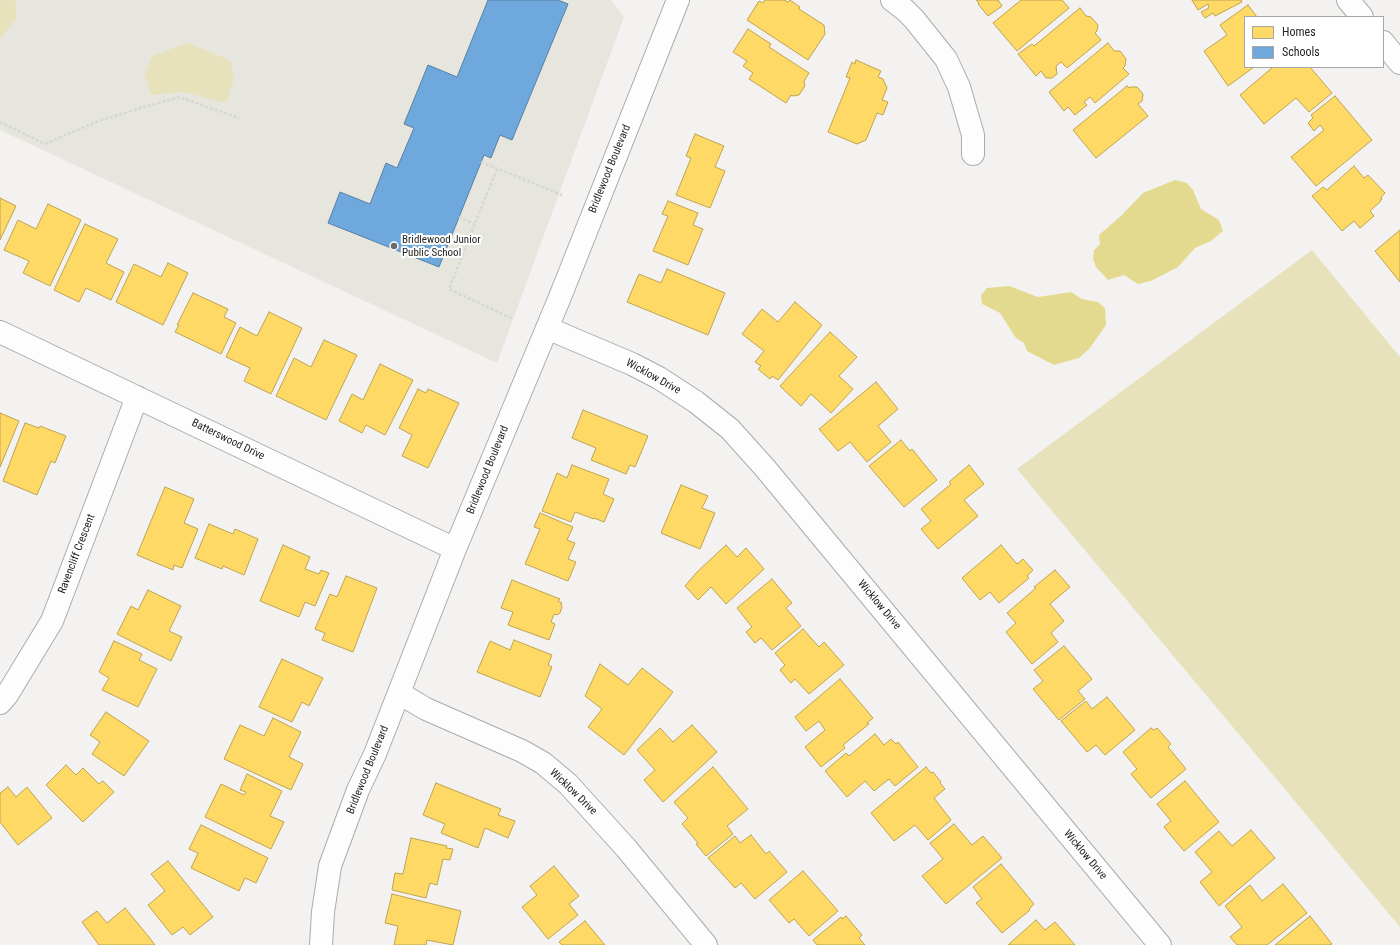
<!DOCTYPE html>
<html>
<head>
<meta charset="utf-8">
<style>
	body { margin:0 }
	#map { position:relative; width:1400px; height:945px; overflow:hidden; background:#f3f2f0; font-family:"Roboto Condensed",sans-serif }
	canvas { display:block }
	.legend { position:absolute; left:1244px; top:16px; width:140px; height:52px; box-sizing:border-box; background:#fff; border:1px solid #a7a7a7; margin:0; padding:5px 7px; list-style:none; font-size:12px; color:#242422 }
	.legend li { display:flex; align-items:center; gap:8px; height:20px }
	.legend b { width:20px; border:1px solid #a7a7a7 }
</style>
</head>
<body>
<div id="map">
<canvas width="1400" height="945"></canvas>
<ul class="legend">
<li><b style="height:11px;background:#ffd966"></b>Homes</li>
<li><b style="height:11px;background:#6fa8dc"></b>Schools</li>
</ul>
</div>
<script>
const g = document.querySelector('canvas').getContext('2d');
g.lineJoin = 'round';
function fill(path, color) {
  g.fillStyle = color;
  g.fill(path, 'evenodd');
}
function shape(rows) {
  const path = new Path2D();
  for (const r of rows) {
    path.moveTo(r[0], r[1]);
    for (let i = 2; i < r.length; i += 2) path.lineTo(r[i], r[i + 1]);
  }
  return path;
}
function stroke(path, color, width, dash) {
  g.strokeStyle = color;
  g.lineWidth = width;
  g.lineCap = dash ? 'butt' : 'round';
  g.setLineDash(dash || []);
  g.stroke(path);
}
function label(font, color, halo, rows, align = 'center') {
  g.font = font + ' "Roboto Condensed",sans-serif';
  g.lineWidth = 4;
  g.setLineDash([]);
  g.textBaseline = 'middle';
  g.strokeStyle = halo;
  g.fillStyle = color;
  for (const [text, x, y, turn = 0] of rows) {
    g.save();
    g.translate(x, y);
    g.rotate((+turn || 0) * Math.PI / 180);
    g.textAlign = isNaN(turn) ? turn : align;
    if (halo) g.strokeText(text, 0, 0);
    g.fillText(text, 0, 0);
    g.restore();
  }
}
fill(shape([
	[0,0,611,0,624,17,497,363,0,130]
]), '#e6e5de');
fill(shape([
	[0,0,15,0,17,18,0,39],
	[188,43,231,61,234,79,226,103,183,92,151,95,145,74,152,56],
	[1312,250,1400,357,1400,927,1017,469]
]), '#e7e2bb');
fill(shape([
	[1175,180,1187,183,1193,190,1201,209,1219,220,1223,231,1211,241,1195,248,1178,267,1151,281,1138,284,1124,275,1108,280,1096,267,1093,259,1094,250,1100,244,1099,235,1122,215,1143,193],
	[1009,286,1038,297,1071,292,1082,299,1098,302,1105,308,1106,325,1089,349,1079,358,1054,365,1027,351,1024,343,1016,338,1000,313,982,304,981,295,987,288]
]), '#e4da8f');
const homes = shape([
	[765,0,784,0,788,2,790,0,800,7,799,9,824,25,825,34,808,60,747,20,759,1,763,3,765,0],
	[976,0,998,0,1002,6,988,16,978,4,979,3,976,0],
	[1021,0,1062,0,1069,8,1017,51,993,23,1021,0],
	[1192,0,1241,0,1242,2,1215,16,1213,13,1205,18,1201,12,1209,8,1208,4,1198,10,1192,0],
	[1248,5,1257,17,1245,17,1245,67,1254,67,1228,86,1204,51,1227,35,1220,25,1248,5],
	[1080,8,1086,16,1091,17,1098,25,1097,31,1095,33,1101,40,1067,68,1061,62,1056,66,1057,74,1052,78,1046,78,1041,71,1036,76,1018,54,1032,44,1034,46,1080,8],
	[748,29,771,44,769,47,809,73,804,81,805,86,799,95,793,96,791,95,786,103,749,79,753,73,743,66,747,61,733,52,748,29],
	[1108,43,1114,51,1120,51,1126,59,1125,66,1123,68,1129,74,1095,103,1090,97,1084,102,1087,105,1075,115,1068,107,1064,111,1049,92,1108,43],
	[856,60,881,71,878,77,883,79,887,88,882,100,888,102,883,115,877,113,866,140,857,144,828,132,850,78,846,77,852,62,855,64,856,60],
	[1273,67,1310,67,1332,93,1309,112,1296,98,1264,124,1240,95,1273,67],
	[1127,86,1129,88,1130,87,1137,87,1143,94,1142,101,1138,104,1148,116,1096,158,1073,130,1127,86],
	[1335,96,1372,140,1316,186,1291,157,1324,130,1320,125,1314,131,1308,123,1313,118,1311,115,1335,96],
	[695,134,724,146,715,167,725,171,710,208,676,195,691,158,686,156,695,134],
	[1354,166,1364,178,1368,175,1385,193,1381,197,1382,199,1380,200,1381,201,1370,211,1374,216,1360,228,1354,221,1342,231,1312,196,1323,187,1327,190,1354,166],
	[0,198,16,206,0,240,0,198],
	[668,201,698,213,693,225,703,229,688,265,653,251,668,216,662,214,668,201],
	[48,204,81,220,50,286,23,273,29,261,4,250,18,220,36,229,48,204],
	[85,224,118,239,106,263,124,272,111,300,86,288,79,302,54,290,85,224],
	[1400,230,1400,282,1375,251,1400,230],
	[168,263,188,273,163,325,116,302,134,264,161,277,168,263],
	[667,269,725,293,708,335,627,302,639,274,661,283,667,269],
	[193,293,228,309,224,317,236,323,221,354,175,332,179,325,177,325,193,293],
	[795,302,822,325,778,380,772,376,770,379,758,369,761,366,755,362,764,351,742,334,762,309,778,322,795,302],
	[269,312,302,328,271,394,244,381,250,368,226,357,240,327,257,336,269,312],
	[830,332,857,357,839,376,853,389,831,413,811,394,801,406,780,386,830,332],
	[324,340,357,355,326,420,276,396,294,358,311,367,324,340],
	[380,364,413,380,385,435,366,425,362,433,339,421,352,394,363,400,380,364],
	[876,382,898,409,878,426,891,442,867,462,850,442,838,451,819,429,876,382],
	[418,389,426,393,428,389,459,403,428,468,402,456,412,435,399,428,418,389],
	[583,410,648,436,635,467,630,465,626,474,591,460,596,448,572,438,583,410],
	[0,413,19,421,0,467,0,413],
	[25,423,39,428,40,426,66,436,55,463,51,461,37,495,3,481,25,423],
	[901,440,910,451,912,449,937,480,904,507,869,466,901,440],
	[572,465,609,479,603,494,614,499,604,522,594,518,594,519,575,512,571,522,542,511,557,473,567,478,572,465],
	[969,465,984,484,964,500,978,516,938,549,921,529,931,521,921,509,951,484,949,482,969,465],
	[681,485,708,496,702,508,715,513,700,549,661,533,681,485],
	[165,487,194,499,184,523,198,529,182,568,174,565,173,570,137,555,165,487],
	[540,513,573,527,567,540,575,543,568,559,576,562,568,581,525,564,540,529,534,527,540,513],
	[209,524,233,534,235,529,258,539,244,575,223,566,222,569,195,558,209,524],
	[283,545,310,557,305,569,319,574,321,570,329,573,315,606,305,602,299,617,260,601,283,545],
	[726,545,737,557,746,548,764,569,726,604,711,587,698,600,685,586,697,572,726,545],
	[1001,545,1017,564,1023,559,1033,570,1027,576,1029,578,999,603,990,592,980,600,962,578,1001,545],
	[1055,570,1070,587,1050,604,1064,621,1051,633,1058,642,1032,664,1006,632,1016,623,1007,613,1036,588,1034,587,1055,570],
	[346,576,377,588,353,652,322,640,325,633,315,629,330,594,337,597,346,576],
	[772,579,792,603,786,608,801,626,772,650,761,638,755,643,746,632,752,627,737,608,772,579],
	[512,580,560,599,558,601,562,603,561,605,562,607,560,613,557,615,554,614,551,622,555,624,549,640,508,625,513,612,501,608,512,580],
	[148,590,181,606,169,631,182,637,171,661,117,634,131,606,138,610,148,590],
	[803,629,819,647,824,642,844,665,809,694,795,679,791,683,780,670,785,665,775,653,803,629],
	[514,640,552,655,548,665,552,667,540,697,477,672,490,641,510,650,514,640],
	[114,641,142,654,139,660,157,669,138,707,102,690,109,678,99,672,114,641],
	[1064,646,1092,679,1078,691,1085,699,1059,720,1033,689,1043,681,1034,670,1064,646],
	[282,659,323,678,309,706,302,702,292,722,259,707,282,659],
	[600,664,628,685,642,668,673,692,624,755,588,727,602,709,585,696,600,664],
	[840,679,873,718,867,723,869,724,843,745,845,748,821,767,805,747,825,730,819,721,806,731,795,717,840,679],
	[1107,697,1135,730,1105,755,1096,745,1087,752,1061,721,1086,701,1092,709,1107,697],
	[106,712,149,741,124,776,92,754,100,742,90,735,106,712],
	[273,718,301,732,289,757,303,764,291,790,224,759,240,725,264,736,273,718],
	[692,725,717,752,663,802,644,780,655,770,637,750,660,728,673,742,692,725],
	[1151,728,1154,730,1157,728,1171,744,1168,747,1186,769,1151,798,1131,774,1137,769,1123,752,1151,728],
	[875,734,884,745,891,739,896,744,898,742,918,767,895,786,889,779,874,791,865,781,847,797,825,771,846,753,849,756,875,734],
	[66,765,76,775,83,768,99,784,103,781,114,792,83,822,46,785,66,765],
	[713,767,748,809,727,826,733,834,706,856,696,844,698,843,682,824,688,818,674,802,713,767],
	[926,767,931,773,933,772,941,782,940,783,945,789,934,798,951,820,928,840,915,825,894,841,871,813,926,767],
	[247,774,282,791,270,816,284,822,271,849,205,817,221,784,244,795,246,792,240,790,247,774],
	[1185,781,1219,822,1184,851,1164,827,1171,821,1157,804,1185,781],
	[436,783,501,809,498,815,515,821,508,838,485,828,478,848,441,833,445,824,423,815,436,783],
	[8,787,16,797,27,787,52,818,18,845,0,822,0,793,8,787],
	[954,824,972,845,983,836,1002,858,946,904,922,876,943,859,930,843,954,824],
	[201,825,268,858,256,883,245,878,239,891,191,868,198,853,189,849,201,825],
	[1251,830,1275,858,1219,906,1200,882,1212,872,1195,852,1219,831,1232,846,1251,830],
	[751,835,766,854,769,851,787,872,755,899,741,883,735,888,708,858,735,836,740,843,751,835],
	[411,838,447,846,446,848,453,849,450,860,443,859,437,885,430,883,426,898,392,890,395,873,403,874,411,838],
	[168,861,213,917,190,935,183,927,172,935,148,905,165,891,151,874,168,861],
	[1001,864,1034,904,1029,909,1030,910,1002,933,976,903,982,899,973,887,1001,864],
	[554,866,579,896,569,904,578,915,548,939,522,907,537,895,530,886,554,866],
	[803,871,838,911,809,936,794,919,789,923,769,900,803,871],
	[1283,884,1307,913,1267,945,1237,945,1230,937,1242,927,1225,906,1250,885,1262,901,1283,884],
	[392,894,461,911,453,945,427,940,426,945,394,945,398,926,385,923,392,894],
	[125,908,149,937,155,945,99,945,82,922,97,911,107,923,125,908],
	[846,916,862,935,859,938,865,945,817,945,813,940,841,917,842,919,846,916],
	[1310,916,1332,944,1331,945,1275,945,1310,916],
	[1036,920,1045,930,1055,922,1075,945,1008,945,1036,920],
	[585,921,605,945,562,945,559,942,585,921]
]);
fill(homes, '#ffd966');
stroke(homes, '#bda352', 1);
const schools = shape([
	[488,0,558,0,568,4,512,140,500,135,491,158,484,155,439,267,328,223,340,192,370,204,386,163,397,168,414,128,404,124,428,65,457,77,488,0]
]);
fill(schools, '#6fa8dc');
stroke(schools, '#5880a4', 1);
const minor = shape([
	[892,0,905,10,914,19,946,59,959,87,973,135,973,154],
	[1348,0,1362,17],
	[1383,42,1400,63],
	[547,328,632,364,659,378,696,402,730,429,765,468,1160,945],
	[0,332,455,549],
	[399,693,426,709,522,751,543,763,568,784,626,848,706,945],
	[0,703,7,695,52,621,137,397],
	[321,945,323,912,330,866,358,790,375,754,455,549,560,297,678,0]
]);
stroke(minor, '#acabaa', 24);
stroke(shape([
	[0,122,45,144,101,120,179,97,239,118],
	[481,162,562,195],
	[497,169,449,289,513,319],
	[459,217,474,224]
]), '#d7d7d6', 2.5, [3, 2]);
stroke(minor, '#fdfdfd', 22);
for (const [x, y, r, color] of [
	[394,246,4,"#6c6c6a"]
]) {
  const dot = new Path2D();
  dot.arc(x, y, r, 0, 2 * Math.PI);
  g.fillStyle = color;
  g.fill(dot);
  stroke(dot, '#fff', 1.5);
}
label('11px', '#242422', '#fff', [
	["Bridlewood Boulevard",610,169,-68],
	["Wicklow Drive",653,377,29],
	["Batterswood Drive",228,440,26],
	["Bridlewood Boulevard",488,470,-68],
	["Ravencliff Crescent",77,554,-69],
	["Wicklow Drive",879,605,50],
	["Bridlewood Boulevard",368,770,-68],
	["Wicklow Drive",573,792,44],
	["Wicklow Drive",1085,855,50]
]);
label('11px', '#242422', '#fff', [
	["Bridlewood Junior",402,240],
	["Public School",402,253]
], 'left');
</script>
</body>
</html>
